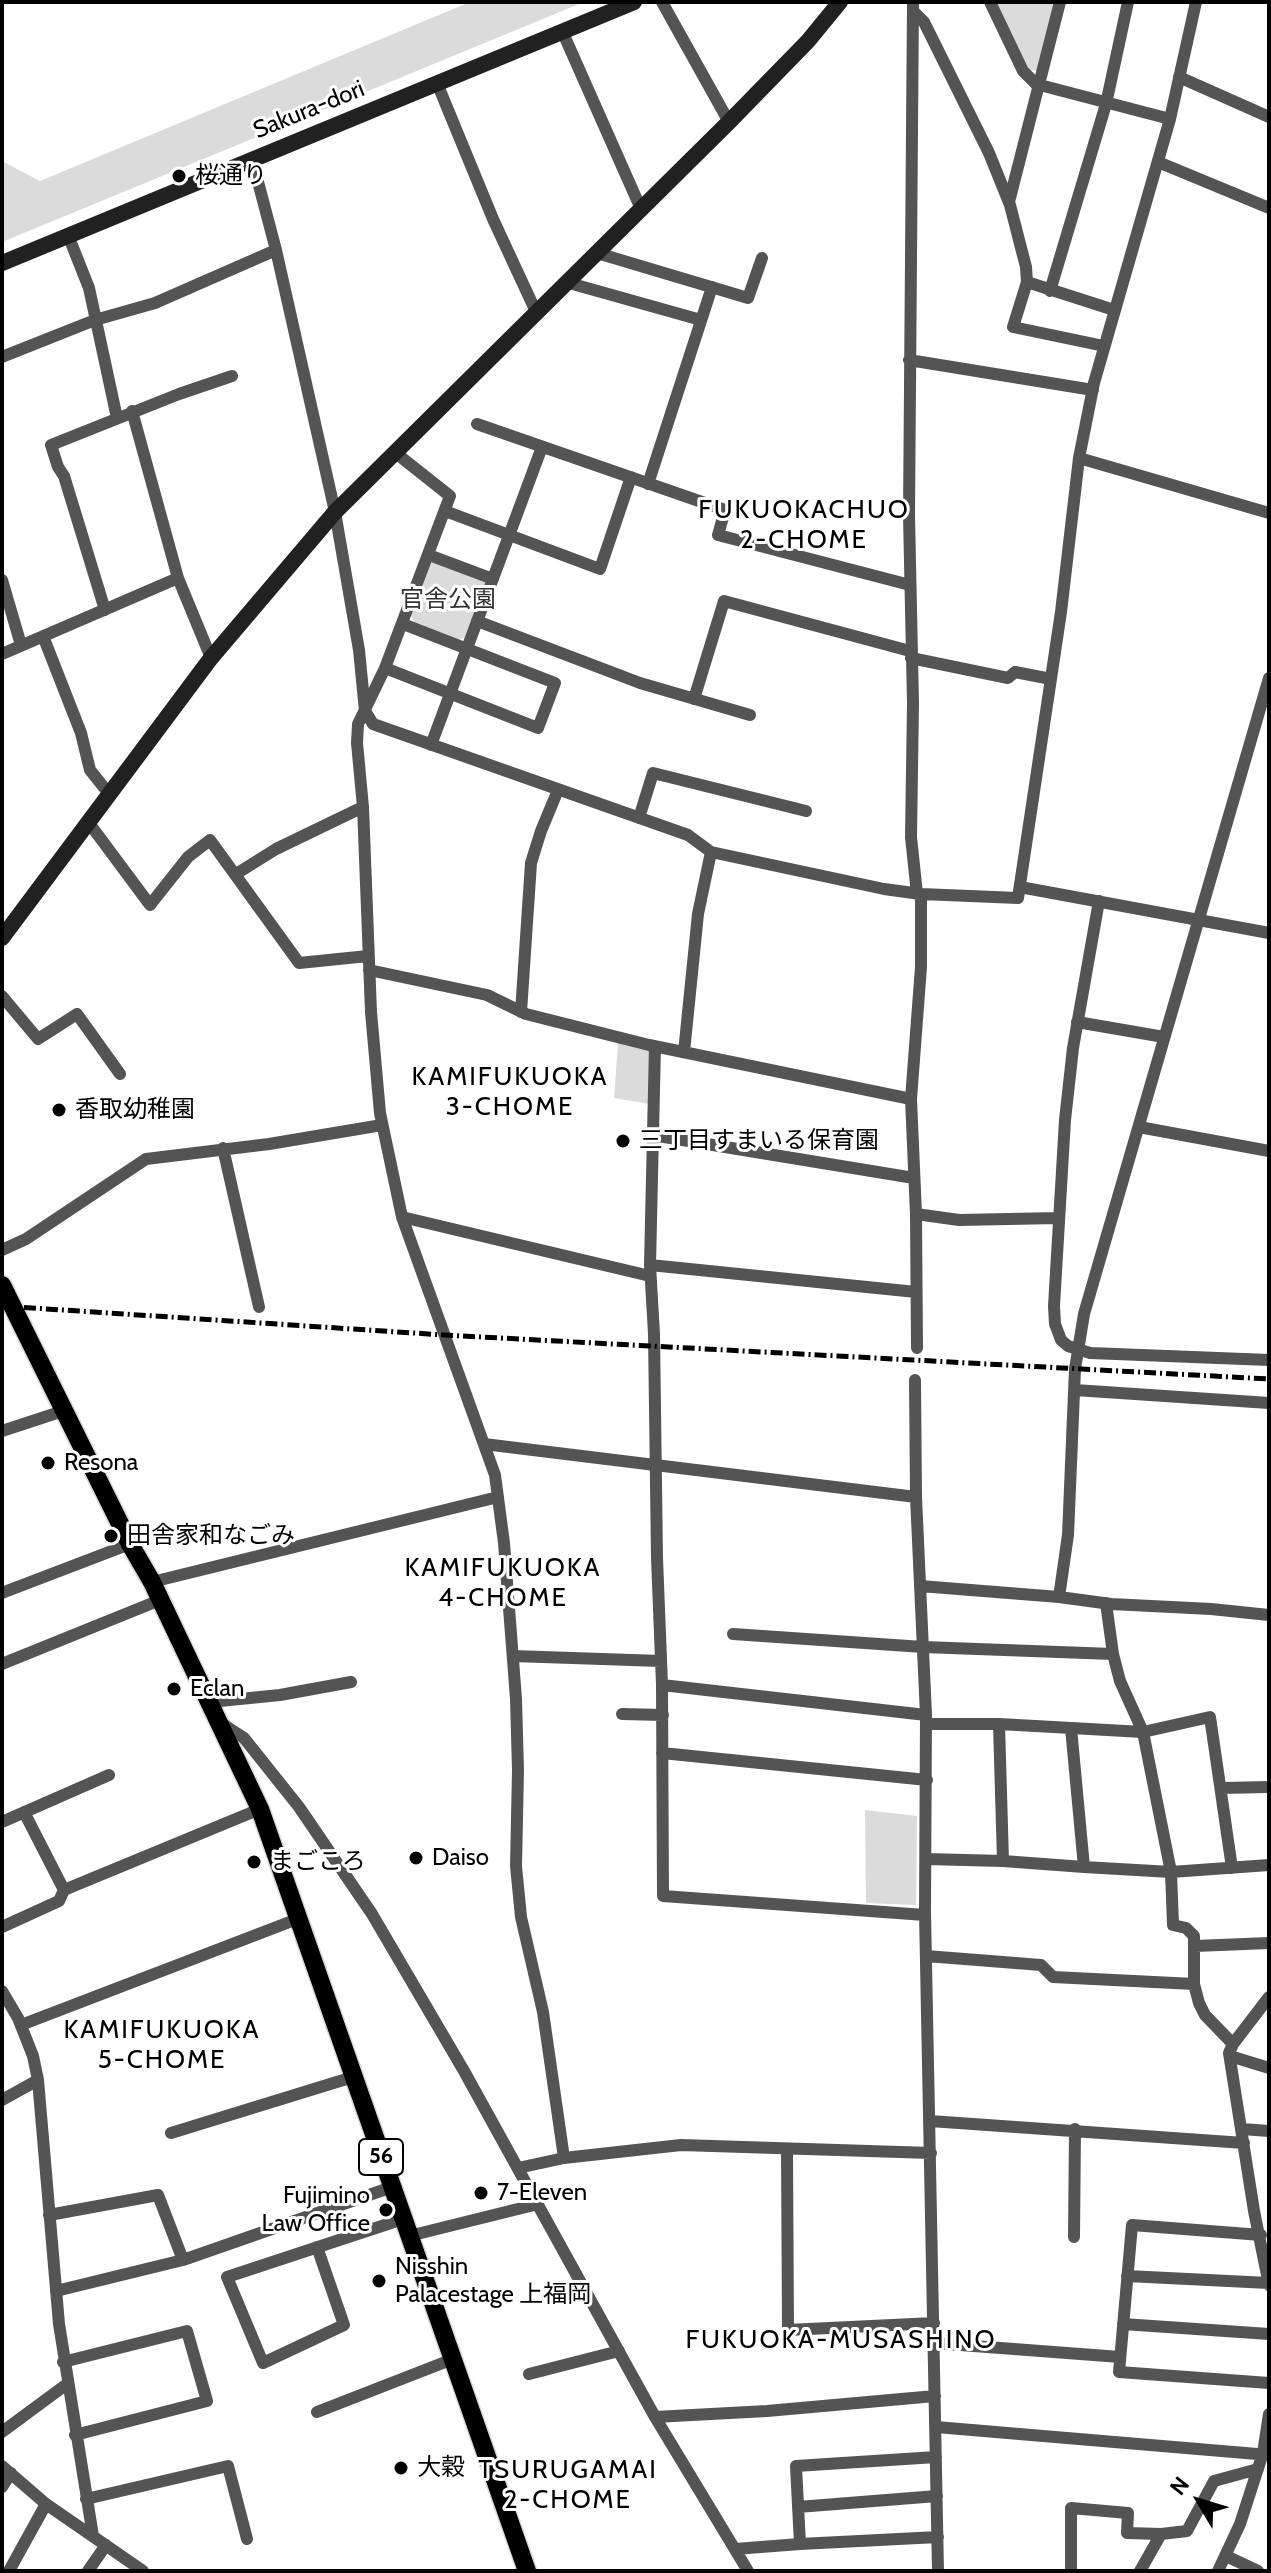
<!DOCTYPE html>
<html>
<head>
<meta charset="utf-8">
<style>
	body { margin:0 }
	#map { position:relative; width:1271px; height:2573px; overflow:hidden; background:#fff; font-family:Cabin,sans-serif }
	canvas { display:block }
	.frame { position:absolute; inset:0; border:4px solid #000; pointer-events:none }
	.north { position:absolute; left:1159px; top:2461px; width:80px; height:80px; -webkit-text-stroke:6px #fff; paint-order:stroke; rotate:308deg; font-size:22px; font-weight:700; line-height:32px; text-align:center; color:#000 }
	.north::after { content:''; display:block; margin:auto; width:28px; height:36px; background:#000; clip-path:polygon(50% 0,100% 100%,50% 72%,0 100%) }
</style>
</head>
<body>
<div id="map">
<canvas width="1271" height="2573"></canvas>
<div class="frame"></div>
<div class="north">N</div>
</div>
<script>
const g = document.querySelector('canvas').getContext('2d');
g.lineJoin = 'round';
function fill(path, color) {
  g.fillStyle = color;
  g.fill(path, 'evenodd');
}
function shape(rows) {
  const path = new Path2D();
  for (const r of rows) {
    path.moveTo(r[0], r[1]);
    for (let i = 2; i < r.length; i += 2) path.lineTo(r[i], r[i + 1]);
  }
  return path;
}
function stroke(path, color, width, dash) {
  g.strokeStyle = color;
  g.lineWidth = width;
  g.lineCap = dash ? 'butt' : 'round';
  g.setLineDash(dash || []);
  g.stroke(path);
}
function label(font, color, halo, rows, align = 'center') {
  g.font = font + ' Cabin,"Noto Sans JP",sans-serif';
  g.lineWidth = 6;
  g.setLineDash([]);
  g.textBaseline = 'middle';
  g.strokeStyle = halo;
  g.fillStyle = color;
  for (const [text, x, y, turn = 0] of rows) {
    g.save();
    g.translate(x, y);
    g.rotate((+turn || 0) * Math.PI / 180);
    g.textAlign = isNaN(turn) ? turn : align;
    if (halo) g.strokeText(text, 0, 0);
    g.fillText(text, 0, 0);
    g.restore();
  }
}
fill(shape([
	[470,2,584,2,2,242,2,161,40,181],
	[995,2,1057,2,1039,71,1029,70],
	[432,561,483,580,485,583,465,637,459,640,414,622,411,616],
	[618,1043,649,1051,649,1104,614,1098],
	[865,1810,917,1816,916,1905,866,1903]
]), '#dbdbdb');
const primary = shape([
	[2,1285,130,1544,152,1582,260,1809,527,2571]
]);
stroke(primary, '#dbdbdb', 21);
stroke(shape([
	[662,2,729,122],
	[913,2,909,515,913,703,911,837,917,894],
	[990,2,1023,71,1036,84,1170,119],
	[913,11,924,22,989,153,1010,205,1026,267,1027,282,1114,310],
	[563,33,641,209],
	[1179,77,1269,117],
	[437,83,493,219,537,314],
	[252,159,276,250,335,512,359,650,365,711,373,724,688,835,711,852,884,889,921,894,1018,898,1061,612,1079,458,1094,383,1170,119,1196,2],
	[1158,162,1269,208],
	[1009,202,1060,2],
	[68,235,89,288,117,418],
	[597,253,748,298,762,258],
	[1027,282,1013,327,1104,346],
	[569,283,701,320],
	[1050,291,1106,104,1128,2],
	[2,357,95,320,155,303,276,250],
	[909,360,1093,390],
	[132,411,178,578,211,658],
	[477,424,725,510,718,535,910,585],
	[397,454,450,496,385,668,538,728,555,683,403,624],
	[1079,458,1269,513],
	[648,484,712,287],
	[445,511,600,569,631,477],
	[429,555,493,579],
	[2,580,21,645],
	[105,610,64,476,58,467,51,445,179,394,232,376],
	[477,621,640,683,750,715],
	[43,636,81,733,90,770,110,795],
	[2,654,178,578],
	[911,658,1008,678,1015,672,1051,679],
	[385,668,358,724,357,743,363,807,371,1012,380,1113,402,1217,495,1475,504,1543,516,1699,518,1770,516,1866,521,1917,543,2012,564,2158],
	[694,699,724,601,910,651],
	[431,745,542,447],
	[639,818,653,773,806,811],
	[89,823,150,905,188,857,210,840,299,963,368,956],
	[236,874,276,849,363,807],
	[1020,887,1269,933],
	[1099,901,1073,1048,1065,1120,1054,1306,1055,1324,1061,1340,1068,1346,1090,1353,1269,1360],
	[369,970,487,995,526,1014,649,1045,911,1099],
	[2,996,38,1039,77,1014,120,1074],
	[521,1012,531,863,541,831,558,790],
	[1077,1022,1164,1037],
	[655,1046,650,1265,654,1334,657,1558,662,1685,663,1896,925,1915],
	[684,1052,698,914,711,852],
	[1139,1127,1269,1151],
	[652,1135,914,1178],
	[223,1148,259,1307],
	[916,1214,959,1220,1058,1218],
	[402,1217,650,1276],
	[2,1250,26,1239,146,1159,269,1144,382,1125],
	[650,1265,916,1292],
	[917,1348,916,1214,911,1099,921,967,921,894],
	[915,1380,916,1497,926,1715,925,1912,938,2571],
	[1075,1390,1269,1403],
	[2,1431,66,1410],
	[484,1444,916,1497],
	[152,1582,498,1497],
	[920,1586,1059,1597,1068,1535,1075,1369,1084,1314,1269,678],
	[2,1593,130,1544],
	[1059,1597,1111,1604,1211,1609,1269,1615],
	[1106,1603,1113,1654],
	[733,1634,923,1647,1113,1654,1120,1681,1143,1732,1171,1872,1173,1925,1186,1928,1194,1936,1194,1984,1199,2003,1205,2015,1233,2044],
	[513,1656,661,1661],
	[2,1664,160,1600],
	[662,1685,926,1715],
	[210,1702,280,1695,351,1682],
	[622,1714,663,1715],
	[221,1723,244,1738,299,1807,372,1914,464,2071,655,2417,748,2571],
	[926,1724,999,1724,1143,1732,1210,1717,1232,1868],
	[999,1724,1003,1861],
	[662,1753,927,1780],
	[1221,1788,1269,1787],
	[2,1822,109,1775],
	[926,1859,1003,1861,1084,1867,1071,1728],
	[1084,1867,1171,1872,1269,1865],
	[64,1890,260,1809],
	[2,1927,59,1901,64,1890,24,1812],
	[1195,1946,1269,1943],
	[926,1956,1041,1965,1053,1977,1194,1984],
	[2,1991,18,2018,33,2056,38,2080,59,2324,93,2536],
	[1269,1997,1233,2044,1229,2053,1254,2211,1269,2285],
	[21,2025,300,1918],
	[1230,2056,1269,2068],
	[2,2100,38,2080],
	[930,2121,1244,2143],
	[1242,2129,1269,2131],
	[171,2133,353,2077],
	[787,2149,788,2330,934,2323],
	[518,2168,564,2158,681,2145,931,2153],
	[49,2215,158,2195,183,2260],
	[1261,2235,1132,2225,1119,2372,1269,2383],
	[409,2236,538,2204],
	[1074,2237,1075,2129],
	[317,2247,344,2325,263,2363,227,2277,403,2219],
	[1127,2276,1269,2283],
	[56,2291,183,2260,392,2187],
	[1123,2324,1269,2334],
	[934,2343,1120,2357],
	[63,2362,187,2331,207,2401,75,2435],
	[529,2374,619,2351],
	[317,2412,453,2359],
	[655,2417,767,2411,935,2396],
	[936,2427,1269,2455],
	[2,2432,67,2384],
	[936,2457,796,2466,800,2544,938,2537],
	[2,2466,46,2504,143,2571],
	[2,2487,11,2473],
	[86,2499,228,2466,247,2539],
	[798,2507,937,2496],
	[735,2549,800,2544],
	[1226,2556,1258,2571],
	[9,2571,46,2504],
	[88,2571,106,2545],
	[1071,2571,1071,2508,1128,2513,1127,2533,1161,2534],
	[1140,2571,1161,2534,1187,2531,1214,2481,1258,2469],
	[1218,2571,1240,2524,1263,2453,1269,2414]
]), '#545454', 12);
stroke(shape([
	[2,263,634,2],
	[2,938,211,658,335,512,729,122,808,41,840,2]
]), '#212121', 16);
stroke(primary, '#000', 18);
stroke(shape([
	[2,1306,444,1335,1269,1379]
]), '#000', 5, [12, 4, 2, 4]);
for (const [x, y, r, color] of [
	[179,176,8,"#000"],
	[59,1110,8,"#000"],
	[623,1141,8,"#000"],
	[48,1463,8,"#000"],
	[111,1536,8,"#000"],
	[174,1689,8,"#000"],
	[416,1858,8,"#000"],
	[254,1862,8,"#000"],
	[481,2193,8,"#000"],
	[386,2210,8,"#000"],
	[379,2281,8,"#000"],
	[401,2468,8,"#000"]
]) {
  const dot = new Path2D();
  dot.arc(x, y, r, 0, 2 * Math.PI);
  g.fillStyle = color;
  g.fill(dot);
  stroke(dot, '#fff', 3);
}
for (const [x, y, w] of [
	[381,2157,44]
]) {
  const box = new Path2D();
  box.roundRect(x - w / 2, y - 18, w, 36, 6);
  g.fillStyle = '#fff';
  g.fill(box);
  stroke(box, '#000', 2);
}
label('bold 22px', '#000', null, [
	["56",381,2157]
]);
label('24px', '#000', '#fff', [
	["Sakura-dori",309,110,-22]
]);
label('24px', '#000', '#fff', [
	["桜通り",195,176],
	["香取幼稚園",75,1110],
	["三丁目すまいる保育園",639,1141],
	["Resona",64,1463],
	["田舎家和なごみ",127,1536],
	["Eclan",190,1689],
	["Daiso",432,1858],
	["まごころ",270,1862],
	["7-Eleven",497,2193],
	["Fujimino",370,2196,"right"],
	["Law Office",370,2224,"right"],
	["Nisshin",395,2267],
	["Palacestage 上福岡",395,2295],
	["大穀",417,2468]
], 'left');
label('24px', '#323232', '#fff', [
	["官舎公園",448,600]
]);
g.letterSpacing = '2px';
label('26px', '#000', '#fff', [
	["FUKUOKACHUO",804,510],
	["2-CHOME",804,540],
	["KAMIFUKUOKA",510,1077],
	["3-CHOME",510,1107],
	["KAMIFUKUOKA",503,1568],
	["4-CHOME",503,1598],
	["KAMIFUKUOKA",162,2030],
	["5-CHOME",162,2060],
	["FUKUOKA-MUSASHINO",841,2340],
	["TSURUGAMAI",568,2470],
	["2-CHOME",568,2500]
]);
g.letterSpacing = '0px';
</script>
</body>
</html>
